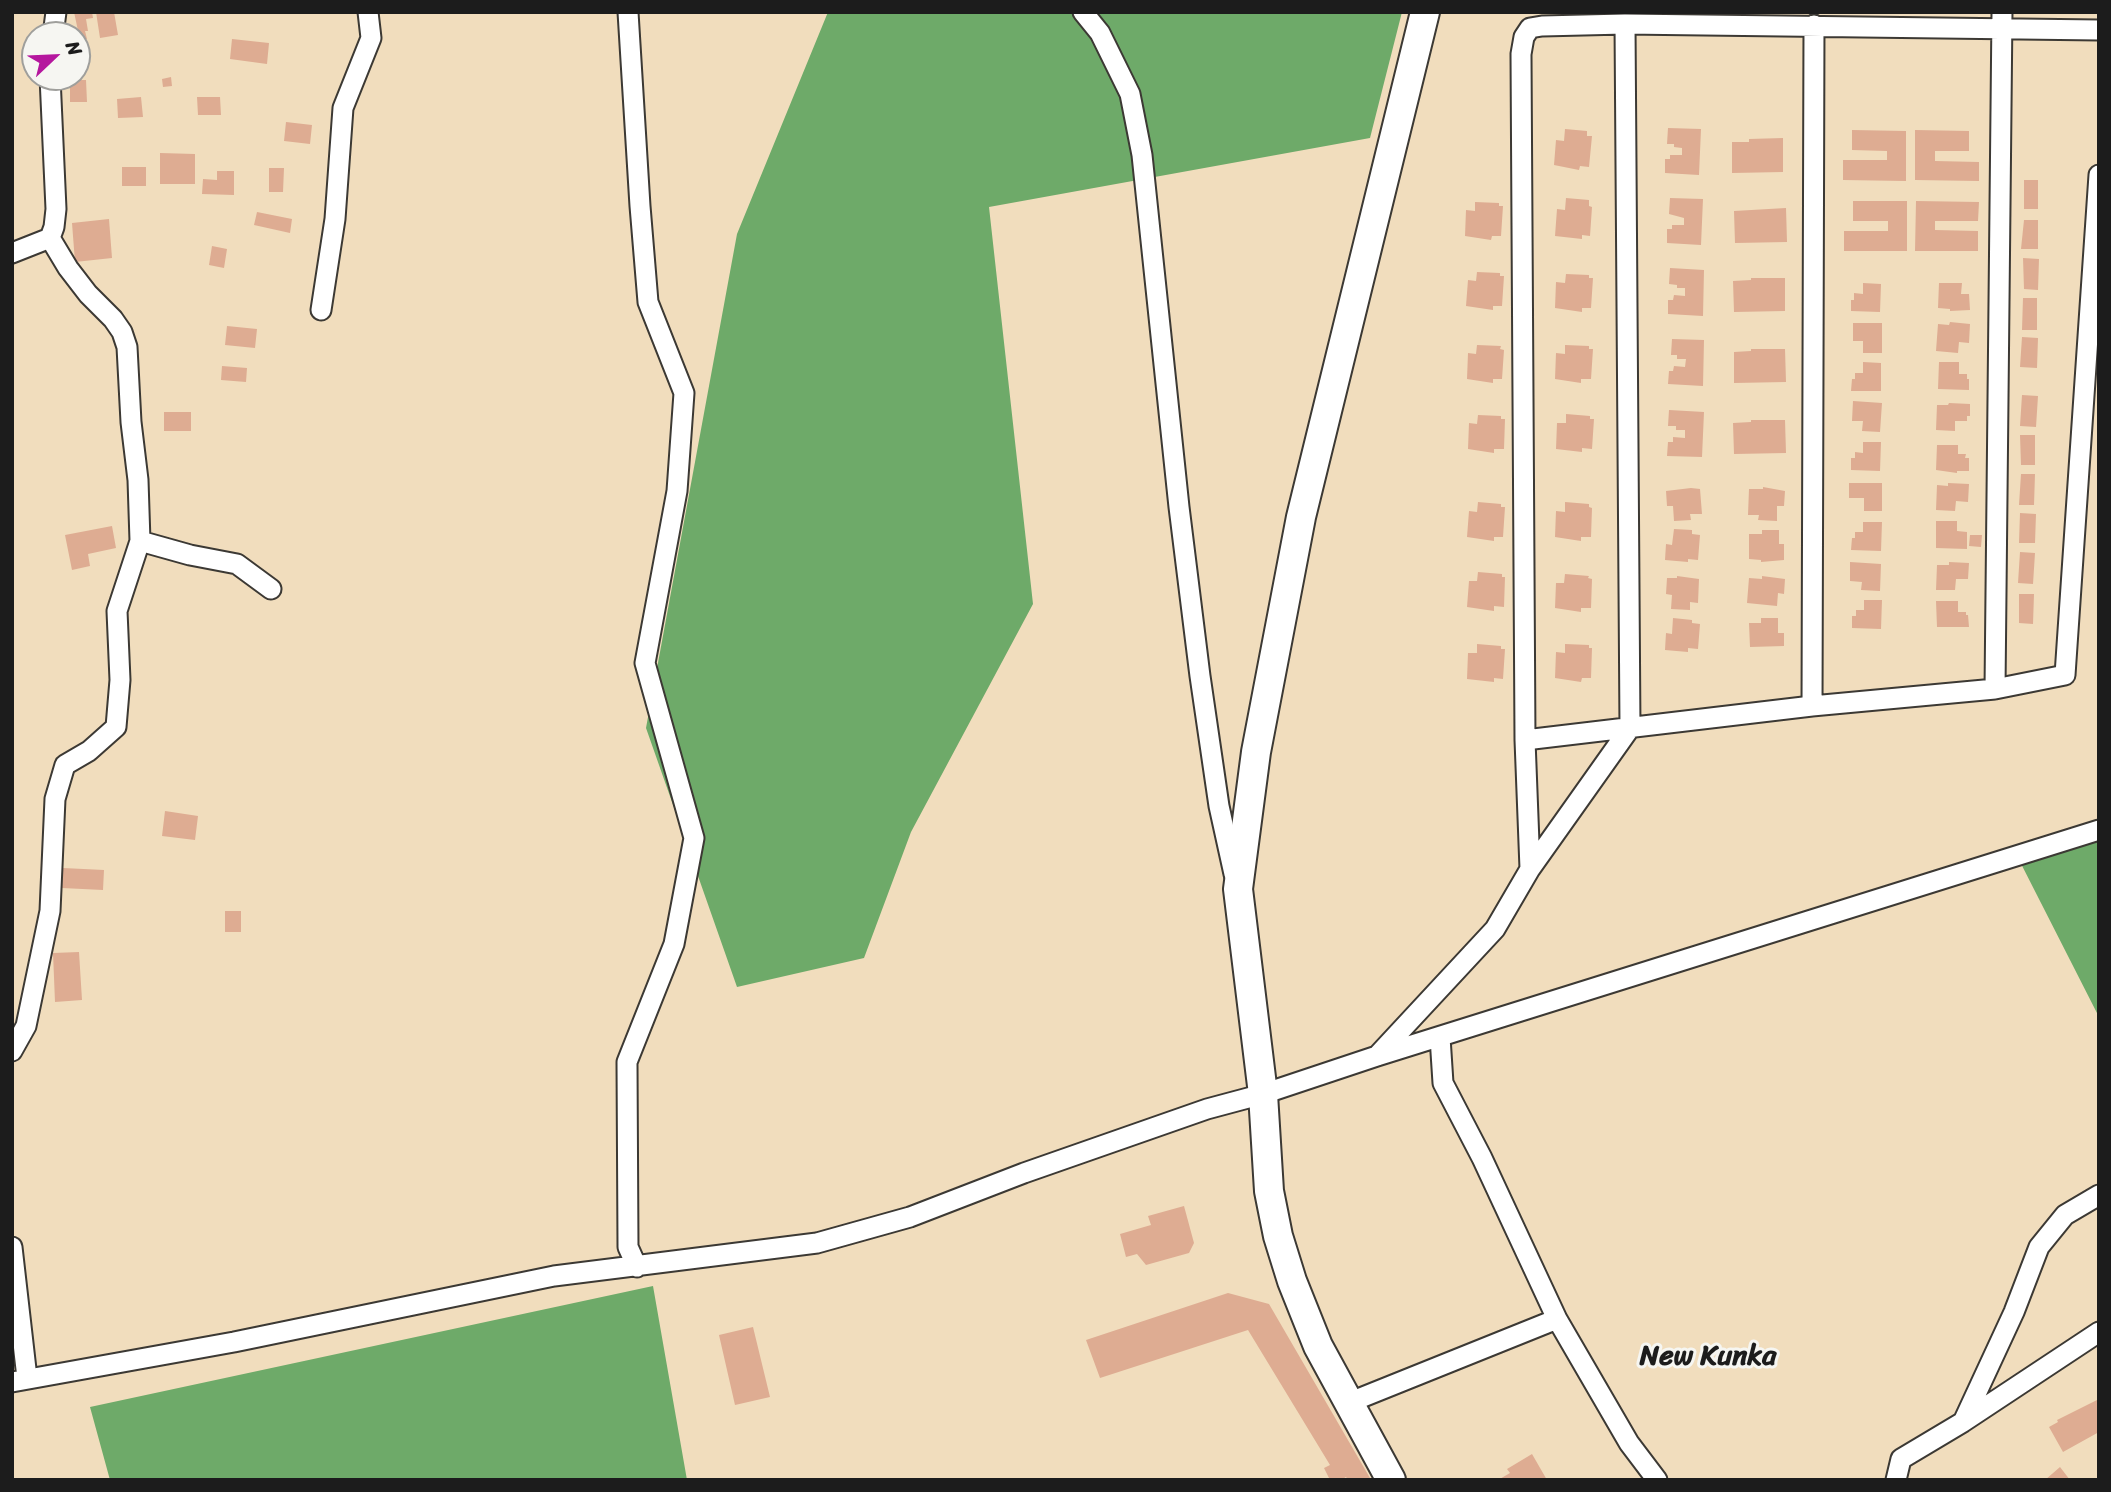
<!DOCTYPE html>
<html>
<head>
<meta charset="utf-8">
<style>
	body { margin:0 }
	#map { position:relative; width:2111px; height:1492px; overflow:hidden; background:#f1ddbd; font-family:Sriracha,sans-serif }
	canvas { display:block }
	.frame { position:absolute; inset:0; border:14px solid #1c1c1c; pointer-events:none }
	.north { position:absolute; left:21px; top:21px; width:70px; height:70px; box-sizing:border-box; background:#f6f6f2; border:2px solid #9f9f9c; border-radius:50%; rotate:67deg; font-size:19px; font-weight:700; line-height:28px; text-align:center; color:#1c1c1c }
	.north::after { content:''; display:block; margin:auto; width:24px; height:32px; background:#b5179e; clip-path:polygon(50% 0,100% 100%,50% 72%,0 100%) }
</style>
</head>
<body>
<div id="map">
<canvas width="2111" height="1492"></canvas>
<div class="frame"></div>
<div class="north">N</div>
</div>
<script>
const g = document.querySelector('canvas').getContext('2d');
g.lineJoin = 'round';
function fill(path, color) {
  g.fillStyle = color;
  g.fill(path, 'evenodd');
}
function shape(rows) {
  const path = new Path2D();
  for (const r of rows) {
    path.moveTo(r[0], r[1]);
    for (let i = 2; i < r.length; i += 2) path.lineTo(r[i], r[i + 1]);
  }
  return path;
}
function stroke(path, color, width, dash) {
  g.strokeStyle = color;
  g.lineWidth = width;
  g.lineCap = dash ? 'butt' : 'round';
  g.setLineDash(dash || []);
  g.stroke(path);
}
function label(font, color, halo, rows, align = 'center') {
  g.font = font + ' Sriracha,sans-serif';
  g.lineWidth = 6;
  g.setLineDash([]);
  g.textBaseline = 'middle';
  g.strokeStyle = halo;
  g.fillStyle = color;
  for (const [text, x, y, turn = 0] of rows) {
    g.save();
    g.translate(x, y);
    g.rotate((+turn || 0) * Math.PI / 180);
    g.textAlign = isNaN(turn) ? turn : align;
    if (halo) g.strokeText(text, 0, 0);
    g.fillText(text, 0, 0);
    g.restore();
  }
}
fill(shape([
	[828,12,1402,12,1370,138,989,207,1033,604,911,832,864,958,737,987,646,728,737,234],
	[2099,819,2099,1017,2012,846],
	[653,1286,687,1480,110,1480,90,1407]
]), '#6eaa69');
fill(shape([
	[74,12,92,12,93,18,86,19,88,31,85,31,87,39,80,40],
	[96,12,114,12,118,35,100,38],
	[232,39,269,43,267,64,230,59],
	[171,77,172,86,163,87,162,79],
	[70,80,86,80,87,102,70,102],
	[141,97,143,117,118,118,117,99],
	[197,97,220,97,221,115,198,115],
	[286,122,312,125,310,144,284,141],
	[1668,128,1701,129,1699,175,1665,173,1665,159,1670,159,1670,155,1682,155,1682,148,1674,147,1674,144,1667,144],
	[1565,129,1587,131,1587,136,1592,136,1589,167,1580,166,1579,170,1554,165,1556,140,1564,141],
	[1852,130,1906,131,1906,181,1843,180,1843,160,1887,160,1887,151,1852,150],
	[1915,130,1969,131,1969,151,1935,151,1935,161,1979,162,1979,181,1915,180],
	[1783,138,1783,172,1732,173,1732,142,1749,142,1749,139],
	[160,153,195,154,195,184,160,184],
	[122,167,146,167,146,186,122,186],
	[269,168,284,168,283,192,269,192],
	[217,171,234,171,234,195,202,194,203,179,217,180],
	[2024,180,2038,180,2038,209,2024,209],
	[1566,198,1589,200,1589,206,1592,207,1590,236,1582,235,1582,239,1555,236,1557,209,1565,210],
	[1670,198,1703,199,1701,245,1667,243,1667,229,1672,229,1672,225,1684,225,1684,218,1669,214],
	[1853,201,1907,201,1907,251,1844,251,1844,231,1888,231,1888,221,1853,221],
	[1916,201,1979,202,1978,221,1935,221,1935,230,1978,231,1978,251,1915,251],
	[1475,202,1499,203,1499,206,1503,206,1501,236,1492,236,1491,240,1465,236,1466,210,1475,211],
	[1786,208,1787,242,1735,243,1734,211],
	[257,212,292,219,290,233,254,225],
	[109,219,112,258,75,262,72,223],
	[2024,220,2038,220,2038,249,2021,249],
	[212,246,227,249,224,268,209,265],
	[2023,258,2039,259,2038,290,2024,289],
	[1670,268,1704,270,1703,316,1668,314,1668,300,1673,300,1674,295,1685,296,1685,288,1677,288,1677,285,1669,284],
	[1477,272,1500,273,1500,276,1504,276,1502,306,1493,306,1493,310,1466,306,1468,280,1476,281],
	[1566,274,1589,275,1589,278,1593,278,1591,308,1582,308,1582,312,1555,308,1556,282,1565,283],
	[1751,278,1785,278,1785,311,1734,312,1733,281,1751,280],
	[1863,283,1881,284,1880,312,1851,311,1851,300,1854,300,1854,293,1863,294],
	[1939,283,1962,283,1961,294,1969,294,1970,310,1950,311,1950,309,1938,308],
	[2023,298,2037,298,2037,330,2022,330],
	[1950,322,1970,324,1969,343,1959,342,1958,353,1936,351,1938,324,1949,325],
	[1853,323,1882,323,1882,353,1863,353,1863,341,1853,341],
	[227,326,257,329,255,348,225,345],
	[2022,337,2038,338,2037,368,2020,367],
	[1672,339,1704,340,1703,386,1668,384,1669,371,1673,371,1674,366,1685,367,1686,359,1677,359,1677,355,1671,355],
	[1477,345,1501,346,1500,349,1504,350,1502,379,1493,379,1493,383,1467,379,1468,353,1476,354],
	[1565,345,1589,346,1589,349,1593,349,1591,379,1581,379,1581,383,1555,379,1556,353,1565,354],
	[1751,349,1785,349,1786,382,1734,383,1734,352,1751,351],
	[1863,362,1881,363,1881,391,1851,391,1852,379,1855,379,1855,373,1863,373],
	[1939,362,1959,362,1959,374,1967,374,1967,379,1969,379,1969,390,1938,389],
	[222,366,247,368,246,382,221,380],
	[2022,395,2038,396,2036,427,2020,426],
	[1853,401,1882,403,1880,432,1862,431,1863,421,1852,421],
	[1949,403,1970,404,1970,416,1967,416,1967,421,1955,421,1955,431,1936,430,1937,405,1948,405],
	[1669,410,1704,412,1702,457,1667,456,1668,442,1673,442,1673,437,1685,438,1685,430,1676,430,1676,426,1668,426],
	[164,412,191,412,191,431,164,431],
	[1566,414,1590,416,1590,419,1594,419,1592,449,1582,448,1582,452,1556,449,1557,423,1566,423],
	[1478,415,1501,416,1501,419,1505,419,1504,449,1494,449,1494,453,1468,449,1469,423,1477,424],
	[1751,420,1785,420,1786,453,1734,454,1733,423,1751,422],
	[2020,435,2035,435,2035,465,2021,465],
	[1863,442,1881,442,1880,471,1851,470,1851,458,1855,458,1855,452,1863,453],
	[1937,445,1958,445,1958,454,1966,454,1965,458,1969,458,1969,471,1957,471,1957,473,1936,470],
	[2021,474,2035,474,2034,505,2019,505],
	[1849,483,1882,483,1882,511,1864,511,1864,498,1849,498],
	[1948,483,1969,484,1968,502,1956,501,1955,511,1936,510,1937,485,1948,486],
	[1763,487,1785,491,1784,506,1777,506,1777,521,1758,520,1759,515,1748,515,1749,489,1763,489],
	[1691,488,1700,489,1702,514,1690,514,1691,520,1674,521,1673,506,1667,506,1666,491],
	[1478,502,1501,504,1501,507,1505,507,1503,537,1494,537,1494,541,1467,537,1469,511,1477,512],
	[1565,502,1589,504,1589,507,1592,508,1591,537,1581,537,1581,541,1555,537,1556,511,1565,512],
	[2020,513,2036,514,2035,543,2019,543],
	[1936,521,1957,521,1957,531,1967,532,1967,549,1936,548],
	[1863,522,1882,522,1881,551,1851,550,1852,538,1855,538,1855,532,1863,532],
	[112,526,116,548,88,554,90,566,72,570,65,535],
	[1674,529,1692,530,1692,534,1700,535,1698,560,1688,559,1688,562,1665,560,1666,544,1672,545],
	[1762,530,1779,530,1779,544,1784,544,1784,560,1761,562,1761,560,1749,559,1749,534,1762,534],
	[1970,535,1982,535,1981,547,1969,546],
	[2020,552,2035,553,2033,584,2018,583],
	[1850,562,1881,564,1880,591,1861,590,1862,582,1850,581],
	[1949,562,1969,563,1968,579,1956,579,1955,590,1936,590,1937,565,1949,565],
	[1478,572,1502,574,1502,577,1505,577,1504,607,1494,606,1494,611,1467,607,1469,581,1477,581],
	[1565,574,1589,576,1588,578,1592,579,1591,608,1581,608,1581,612,1555,608,1556,583,1564,583],
	[1677,576,1699,579,1698,603,1690,602,1690,610,1671,609,1672,595,1666,594,1667,578,1677,578],
	[1762,576,1785,579,1784,594,1778,593,1777,606,1747,603,1749,578,1762,579],
	[2019,594,2034,594,2033,624,2019,623],
	[1864,600,1882,600,1881,629,1852,628,1852,616,1856,616,1856,610,1864,610],
	[1936,601,1958,601,1958,612,1966,612,1966,615,1968,615,1969,627,1937,627],
	[1673,618,1692,620,1692,623,1700,624,1698,649,1688,648,1688,652,1665,650,1666,633,1672,634],
	[1761,618,1778,618,1778,633,1784,633,1784,646,1750,647,1749,623,1761,623],
	[1477,644,1501,646,1501,649,1505,649,1503,679,1494,678,1494,682,1467,679,1468,653,1477,653],
	[1565,644,1589,645,1589,648,1592,648,1591,678,1582,678,1581,682,1555,678,1556,652,1565,653],
	[165,811,198,816,195,840,162,836],
	[63,868,104,870,103,890,62,888],
	[225,911,241,911,241,932,225,932],
	[79,952,82,1000,55,1002,53,953],
	[1184,1206,1194,1243,1189,1253,1146,1265,1137,1254,1126,1257,1120,1234,1151,1225,1148,1216],
	[1228,1293,1269,1304,1370,1478,1348,1480,1346,1477,1341,1480,1330,1480,1324,1468,1330,1465,1248,1330,1100,1378,1086,1340],
	[753,1327,770,1397,735,1405,719,1335],
	[2099,1399,2099,1432,2063,1452,2049,1427,2058,1422,2057,1420],
	[1532,1454,1547,1480,1498,1480,1510,1473,1507,1469],
	[2060,1467,2070,1480,2045,1480]
]), '#deac92');
const street = shape([
	[628,12,640,206,648,302,684,393,677,491,645,663,694,838,674,944,627,1062,628,1247,637,1267],
	[1083,12,1100,33,1130,94,1142,155,1179,507,1200,676,1219,806,1234,874],
	[53,35,56,12],
	[12,253,50,238,54,227,56,209,50,77],
	[321,310,335,219,343,108,371,38,368,12],
	[140,541,190,555,237,564,271,589],
	[1995,689,2002,12],
	[1812,706,1814,25],
	[1525,740,1812,706,1995,689,2065,675,2099,175],
	[1530,869,1525,740,1521,54,1524,37,1530,28,1542,26,1625,24,2099,30],
	[1440,1037,1443,1083,1482,1158,1557,1319,1629,1443,1657,1480],
	[12,1051,26,1026,50,911,55,799,65,765,89,751,116,727,120,680,117,611,140,541,138,480,131,422,127,347,122,332,113,319,88,294,68,268,50,238],
	[1377,1056,1495,929,1530,869,1630,728,1625,24],
	[12,1247,27,1378],
	[12,1382,234,1342,554,1276,817,1243,910,1217,1024,1173,1207,1109,1263,1094,1377,1056,2099,830],
	[1348,1403,1557,1319],
	[1963,1422,2014,1312,2039,1247,2065,1215,2099,1195],
	[1896,1480,1901,1459,1963,1422,2099,1332]
]);
const secondary = shape([
	[1391,1480,1318,1346,1292,1281,1278,1236,1269,1191,1263,1094,1238,889,1256,752,1301,517,1425,12]
]);
stroke(street, '#3c3934', 23);
stroke(secondary, '#3c3934', 32);
stroke(street, '#fff', 19);
stroke(secondary, '#fff', 28);
label('bold 28px', '#1c1c1c', '#f6f6f2', [
	["New Kunka",1708,1357]
]);
</script>
</body>
</html>
